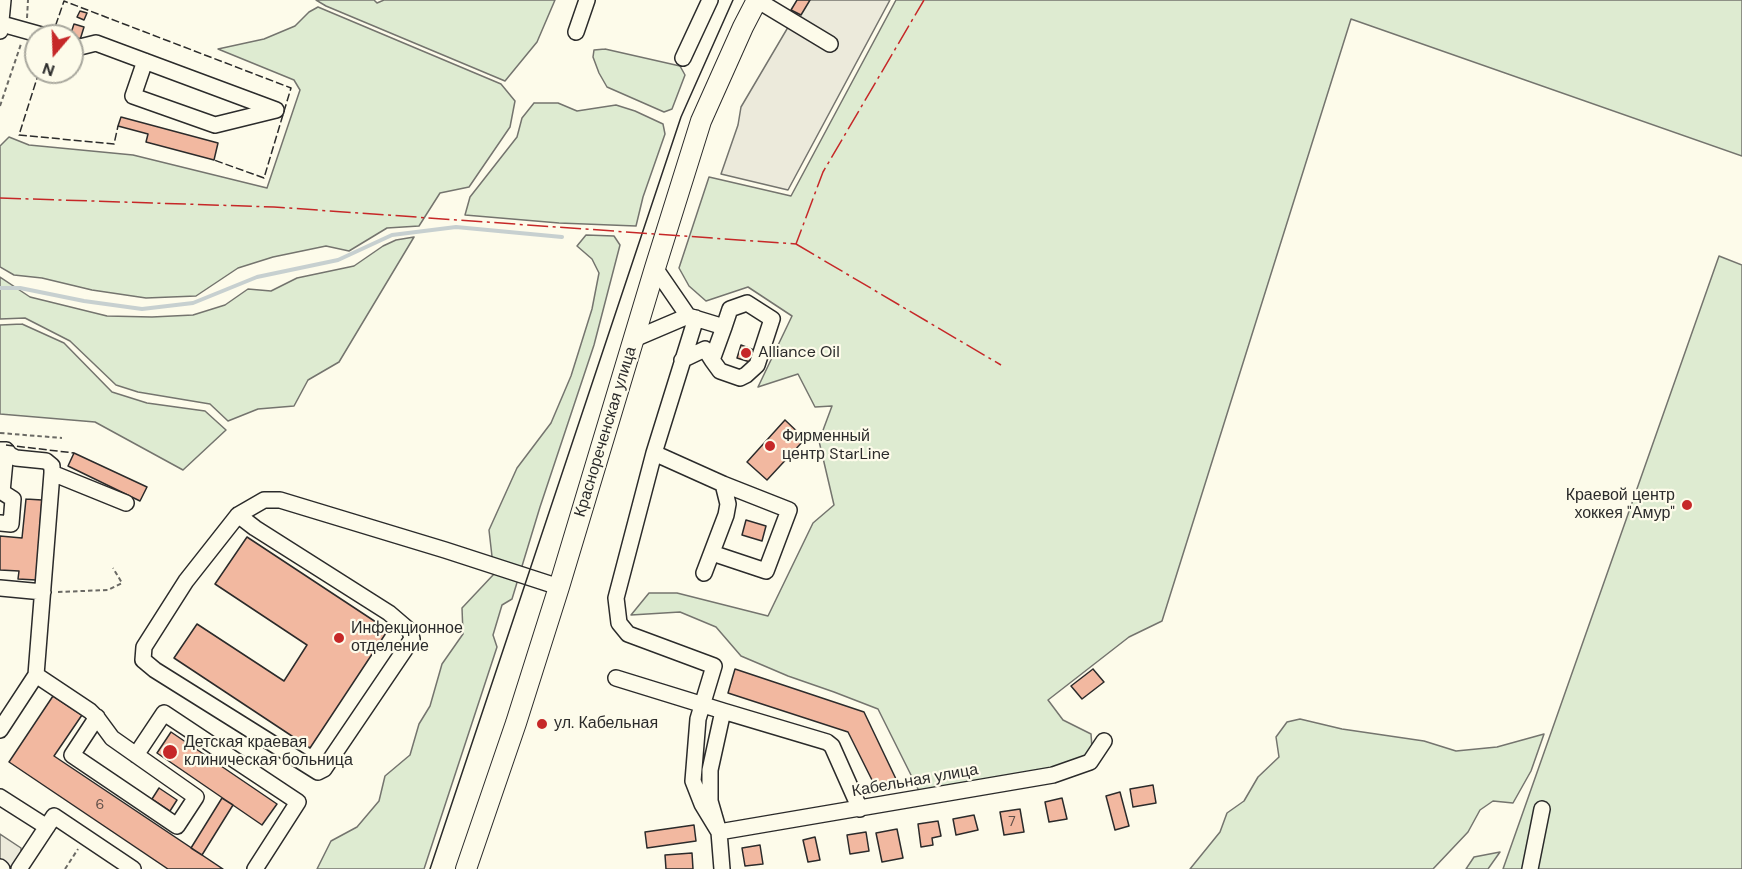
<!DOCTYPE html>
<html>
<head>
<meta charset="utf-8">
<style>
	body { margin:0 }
	#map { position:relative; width:1742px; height:869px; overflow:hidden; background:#fdfbea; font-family:"DM Sans",sans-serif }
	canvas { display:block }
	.north { position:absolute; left:24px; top:24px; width:60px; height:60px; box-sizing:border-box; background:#fdfbea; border:2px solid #a9a89e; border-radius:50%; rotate:199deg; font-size:16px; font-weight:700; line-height:24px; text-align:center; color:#2b2b2b }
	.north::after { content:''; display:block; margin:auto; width:21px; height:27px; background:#c62828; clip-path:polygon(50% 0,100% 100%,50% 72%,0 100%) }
</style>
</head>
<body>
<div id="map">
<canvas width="1742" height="869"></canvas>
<div class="north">N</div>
</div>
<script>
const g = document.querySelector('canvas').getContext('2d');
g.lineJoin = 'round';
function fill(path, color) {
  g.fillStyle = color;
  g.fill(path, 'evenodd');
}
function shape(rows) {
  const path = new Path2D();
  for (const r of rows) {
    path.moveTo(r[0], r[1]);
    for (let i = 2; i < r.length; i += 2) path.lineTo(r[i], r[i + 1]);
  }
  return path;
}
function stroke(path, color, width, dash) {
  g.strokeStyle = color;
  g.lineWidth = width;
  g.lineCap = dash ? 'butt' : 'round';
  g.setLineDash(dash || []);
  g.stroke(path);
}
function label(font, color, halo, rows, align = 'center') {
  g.font = font + ' "DM Sans",sans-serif';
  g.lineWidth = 4.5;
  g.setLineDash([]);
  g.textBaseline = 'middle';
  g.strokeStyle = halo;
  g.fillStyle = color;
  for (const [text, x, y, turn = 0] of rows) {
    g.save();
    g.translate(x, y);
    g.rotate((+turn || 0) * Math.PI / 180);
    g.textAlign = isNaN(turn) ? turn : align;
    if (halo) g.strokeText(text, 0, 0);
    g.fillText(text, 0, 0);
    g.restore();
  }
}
const green = shape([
	[316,0,374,0,377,3,384,0,555,0,537,42,505,81,326,6,316,0],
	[896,0,1742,0,1742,156,1351,19,1162,621,1129,637,1048,700,1063,720,1091,734,1092,748,1084,758,1050,771,920,793,878,709,834,692,788,676,741,656,716,627,680,612,631,615,649,593,677,593,768,616,813,523,834,505,819,441,832,406,815,407,798,374,758,387,792,316,748,287,706,301,689,286,679,268,709,177,791,196,896,0],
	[318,7,501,84,515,101,510,127,469,187,440,193,419,226,387,228,349,251,326,246,273,257,238,268,196,296,146,298,92,290,42,278,14,275,0,267,0,146,9,137,29,145,133,155,267,188,300,90,294,80,218,49,264,39,295,26,309,12,318,7],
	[605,49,680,66,685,75,672,109,664,112,607,87,599,73,593,57,594,50,605,49],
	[534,103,558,103,577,111,616,105,635,111,663,124,665,134,643,197,636,226,559,223,465,215,470,197,517,137,522,118,534,103],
	[586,235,614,236,620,245,594,345,540,507,512,599,502,605,493,635,497,647,424,869,317,869,331,841,357,827,379,801,385,776,410,755,419,724,430,706,442,664,463,634,462,608,494,574,489,530,517,468,551,423,571,376,592,309,599,273,592,259,577,246,586,235],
	[414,237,339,362,308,380,294,406,258,409,228,421,210,404,138,392,116,385,70,341,25,318,0,319,0,277,30,297,107,316,152,317,193,315,225,305,248,289,271,291,297,278,354,266,383,246,396,240,414,237],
	[1719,256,1742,265,1742,869,1503,869,1719,256],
	[22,324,64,343,112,392,147,403,205,411,226,430,183,470,95,422,0,414,0,325,22,324],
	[1300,719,1342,729,1424,741,1456,751,1497,747,1544,734,1531,771,1513,803,1493,801,1480,810,1468,832,1433,869,1190,869,1220,832,1227,813,1244,801,1258,777,1279,757,1276,737,1287,722,1300,719],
	[1500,852,1488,869,1466,869,1474,857,1500,852]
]);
fill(green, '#deebd1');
stroke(green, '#74746e', 1.5);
const parking = shape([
	[804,0,890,0,788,190,721,174,738,125,741,107,804,0],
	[0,834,21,848,22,869,0,869,0,834]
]);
fill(parking, '#eceadb');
stroke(parking, '#74746e', 1.5);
stroke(shape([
	[0,288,20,288,84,301,142,309,193,303,257,277,338,260,392,235,456,227,562,237]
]), '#c7d0d0', 4);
const building = shape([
	[797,0,810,0,801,15,791,10,797,0],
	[80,11,87,13,84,20,77,17,80,11],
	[74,24,84,27,80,40,70,36,74,24],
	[121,117,218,143,214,160,146,142,148,134,118,126,121,117],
	[741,345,754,350,750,362,737,358,741,345],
	[785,420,805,439,767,480,747,462,785,420],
	[74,453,147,487,140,501,68,466,74,453],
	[26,499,42,500,36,580,18,579,19,571,0,570,0,536,22,538,26,499],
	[746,520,766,526,762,541,742,535,746,520],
	[247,537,388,630,310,748,174,658,197,624,284,681,307,645,215,584,247,537],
	[735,669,864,712,896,779,876,788,848,732,728,693,735,669],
	[1093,669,1104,682,1082,699,1071,686,1093,669],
	[53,696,82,715,54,756,223,869,168,869,9,762,53,696],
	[171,732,277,804,262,825,157,753,171,732],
	[1153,785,1156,803,1133,807,1130,789,1153,785],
	[159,788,177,800,170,811,152,799,159,788],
	[1120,792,1129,826,1115,830,1106,796,1120,792],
	[222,798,233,805,202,855,191,848,222,798],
	[1062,798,1067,819,1049,822,1045,802,1062,798],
	[1020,809,1024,832,1004,835,1000,812,1020,809],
	[974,815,978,830,956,835,953,819,974,815],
	[938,821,941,836,932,838,933,845,921,847,918,824,938,821],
	[694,825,696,841,647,848,645,832,694,825],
	[897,829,903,858,882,862,876,833,897,829],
	[866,832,869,851,850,854,847,835,866,832],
	[815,837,820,860,808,862,803,840,815,837],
	[760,845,763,864,745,866,742,848,760,845],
	[692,853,693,869,666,869,665,855,692,853]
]);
fill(building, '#f2b8a0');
stroke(building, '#2b2b2b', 1.5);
const minor = shape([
	[757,0,830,44],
	[2,24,45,36],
	[0,31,3,0],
	[576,32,587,0],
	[72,45,80,47,96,43,276,110,215,125,133,96,145,61],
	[683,58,710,0],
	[655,268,688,316],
	[696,318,654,453,616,598,619,623,628,634,714,666,698,719,693,781,702,804,719,832],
	[634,339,688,316,724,327,712,360,720,371,740,378,746,375,757,365,772,319,747,303,730,309,724,327],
	[682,360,705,349,712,360],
	[0,450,6,450,10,455,16,458,46,461,52,466,52,473,126,503],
	[654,453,723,484,728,504,726,515,704,573],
	[238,515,255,528,389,613,410,631,412,639,324,769,318,772,155,670,143,660,144,647,186,581,238,515],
	[238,515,264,500,280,500,445,550,559,587],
	[0,523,11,524,13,499,2,492,6,450],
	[712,553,766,571,789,510,723,484],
	[0,588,43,592],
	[36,675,90,711,98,719,112,738,196,797,177,826,72,755,97,717],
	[616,678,723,711],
	[0,730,36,675,52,473],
	[136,755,164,713,298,802,255,869],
	[0,797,47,827],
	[719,832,1053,775,1090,762,1104,741],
	[0,867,2,869],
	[19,869,54,816,133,869],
	[722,869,719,832,710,801,710,770,723,711,827,742,832,746,860,809],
	[1530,869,1542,809]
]);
const major = shape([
	[466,869,516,723,559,587,655,268,701,121,743,27,757,0]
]);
stroke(minor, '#2b2b2b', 18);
stroke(major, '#2b2b2b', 22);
stroke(shape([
	[27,18,28,0],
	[0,106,21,44],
	[0,433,62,438],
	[58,592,108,590,122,583,113,568],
	[65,869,78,849]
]), '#6a6964', 2, [4.5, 3]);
stroke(minor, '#fdfbea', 15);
stroke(major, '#fdfbea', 20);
stroke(shape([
	[430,869,681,117,733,0]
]), '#2b2b2b', 1.5);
stroke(shape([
	[52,36,64,1,291,88,264,178,214,160],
	[39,72,19,135,114,144,118,126],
	[6,445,74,453]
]), '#2b2b2b', 1.5, [8, 3]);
stroke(shape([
	[0,198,274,207,796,244,823,172,924,0],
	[796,244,1001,365]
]), '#c62828', 1.5, [21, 4.5, 3, 4.5]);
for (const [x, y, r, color] of [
	[746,353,6,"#c62828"],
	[770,446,6,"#c62828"],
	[1687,505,6,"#c62828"],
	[339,638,6,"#c62828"],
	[542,724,6,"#c62828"],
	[170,752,8,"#c62828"]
]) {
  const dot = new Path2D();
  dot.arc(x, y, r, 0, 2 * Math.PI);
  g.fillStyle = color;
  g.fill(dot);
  stroke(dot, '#fdfbea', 2);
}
label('14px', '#5d4e48', null, [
	["6",100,805],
	["7",1012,822]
]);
label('16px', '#2b2b2b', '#fdfbea', [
	["Alliance Oil",758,353],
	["Фирменный",782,437],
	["центр StarLine",782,455],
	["Краевой центр",1675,496,"right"],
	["хоккея \"Амур\"",1675,514,"right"],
	["Инфекционное",351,629],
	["отделение",351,647],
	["ул. Кабельная",554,724],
	["Детская краевая",184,743],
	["клиническая больница",184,761]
], 'left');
label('16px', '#2b2b2b', '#fdfbea', [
	["Краснореченская улица",606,432,-73],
	["Кабельная улица",915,781,-10]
]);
</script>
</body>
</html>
